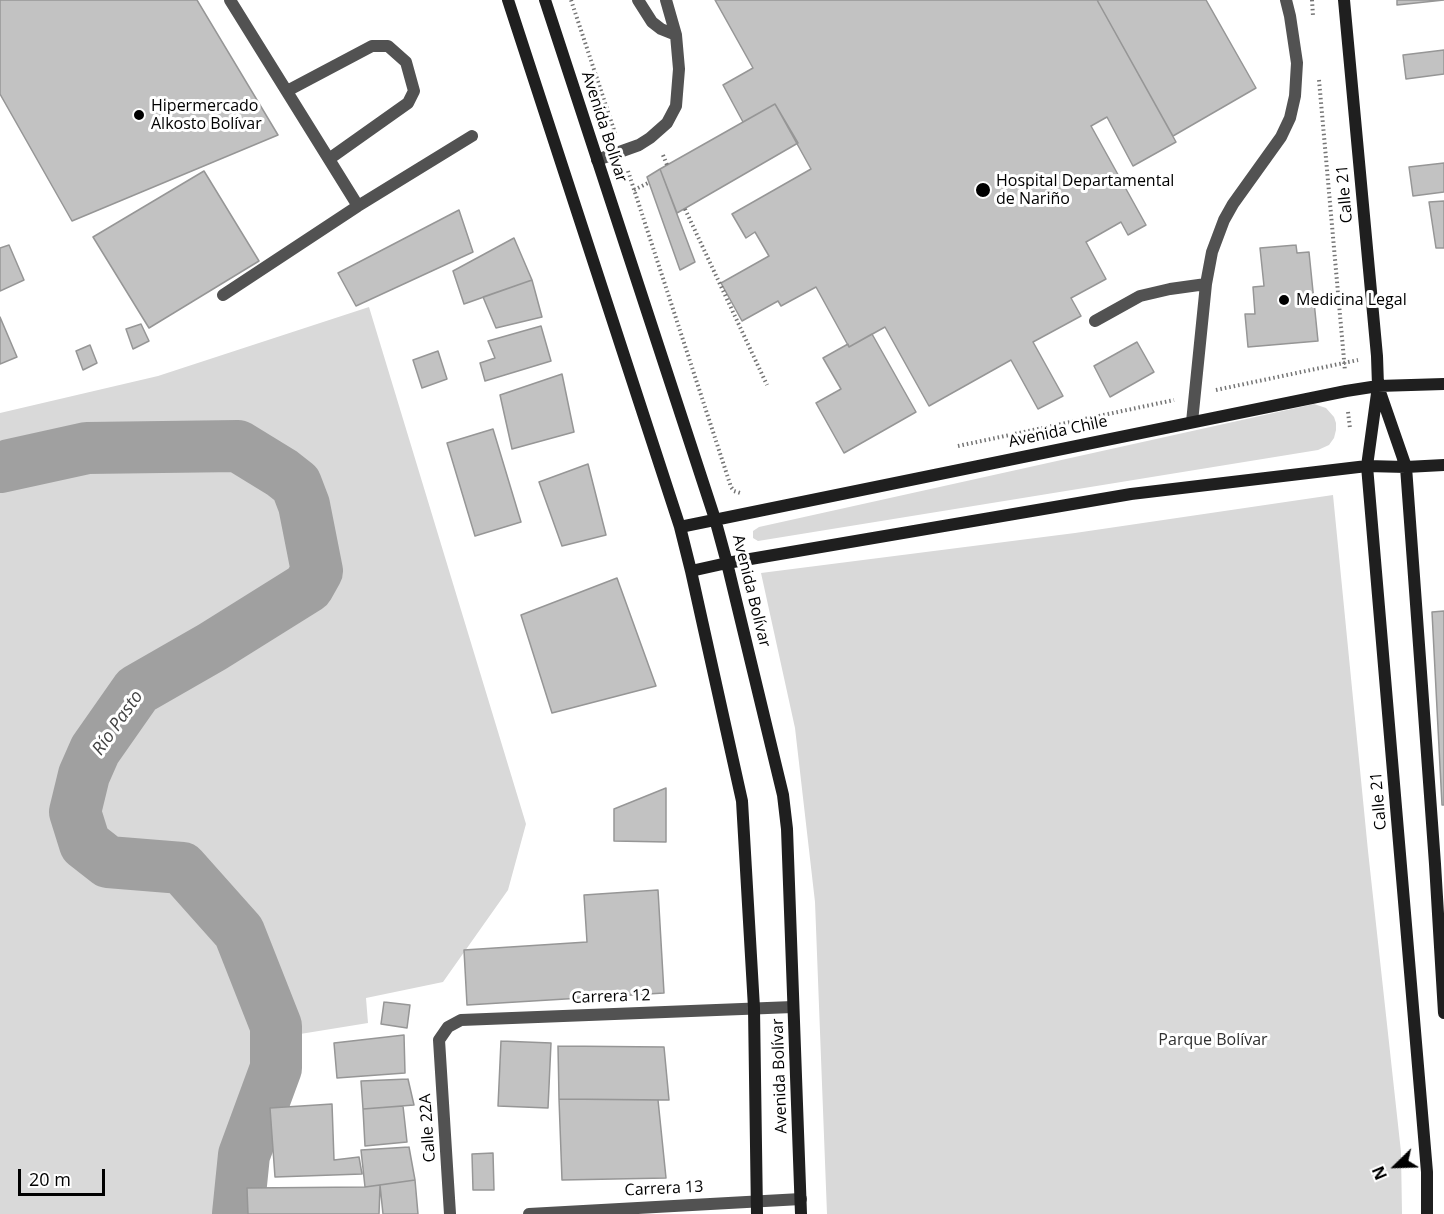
<!DOCTYPE html>
<html>
<head>
<meta charset="utf-8">
<style>
	body { margin:0 }
	#map { position:relative; width:1444px; height:1214px; overflow:hidden; background:#fff; font-family:"Open Sans",sans-serif }
	canvas { display:block }
	.north { position:absolute; left:1366px; top:1136px; width:60px; height:60px; -webkit-text-stroke:4px #fff; paint-order:stroke; rotate:247deg; font-size:16px; font-weight:700; line-height:24px; text-align:center; color:#000 }
	.north::after { content:''; display:block; margin:auto; width:21px; height:27px; background:#000; clip-path:polygon(50% 0,100% 100%,50% 72%,0 100%) }
	.scale { position:absolute; left:18px; top:1169px; width:87px; height:27px; box-sizing:border-box; border:3px solid #000; border-top:0; padding-left:8px; font-size:18px; line-height:21px; white-space:nowrap; color:#000; -webkit-text-stroke:4px #fff; paint-order:stroke }
</style>
</head>
<body>
<div id="map">
<canvas width="1444" height="1214"></canvas>
<div class="north">N</div>
<div class="scale">20 m</div>
</div>
<script>
const g = document.querySelector('canvas').getContext('2d');
g.lineJoin = 'round';
function fill(path, color) {
  g.fillStyle = color;
  g.fill(path, 'evenodd');
}
function shape(rows) {
  const path = new Path2D();
  for (const r of rows) {
    path.moveTo(r[0], r[1]);
    for (let i = 2; i < r.length; i += 2) path.lineTo(r[i], r[i + 1]);
  }
  return path;
}
function stroke(path, color, width, dash) {
  g.strokeStyle = color;
  g.lineWidth = width;
  g.lineCap = dash ? 'butt' : 'round';
  g.setLineDash(dash || []);
  g.stroke(path);
}
function label(font, color, halo, rows, align = 'center') {
  g.font = font + ' "Open Sans",sans-serif';
  g.lineWidth = 6;
  g.setLineDash([]);
  g.textBaseline = 'middle';
  g.strokeStyle = halo;
  g.fillStyle = color;
  for (const [text, x, y, turn = 0] of rows) {
    g.save();
    g.translate(x, y);
    g.rotate((+turn || 0) * Math.PI / 180);
    g.textAlign = isNaN(turn) ? turn : align;
    if (halo) g.strokeText(text, 0, 0);
    g.fillText(text, 0, 0);
    g.restore();
  }
}
fill(shape([
	[369,307,526,824,508,890,443,982,366,998,368,1023,294,1035,266,974,232,912,184,858,119,858,89,838,85,803,109,737,155,687,302,601,323,572,300,478,255,446,207,433,57,443,0,440,0,413,158,376],
	[1314,404,1326,408,1334,417,1336,423,1336,430,1334,438,1329,445,1318,450,758,541,753,538,753,531,759,527],
	[86,457,242,461,290,495,311,578,211,643,132,686,71,769,56,825,96,868,176,873,236,937,269,1027,269,1064,232,1152,227,1214,0,1214,0,479],
	[1333,495,1368,851,1401,1152,1402,1214,827,1214,815,902,795,728,761,573,1075,533]
]), '#d9d9d9');
stroke(shape([
	[0,467,87,448,238,446,282,473,296,484,304,505,317,571,308,587,212,647,137,690,95,750,84,775,75,812,85,844,108,862,182,868,239,932,276,1026,276,1068,244,1155,238,1214]
]), '#a0a0a0', 52);
const building = shape([
	[0,0,197,0,278,135,72,221,0,94,0,0],
	[715,0,1097,0,1176,142,1133,166,1107,117,1091,126,1146,225,1128,235,1121,222,1086,242,1106,279,1071,298,1081,316,1033,342,1063,396,1038,409,1011,360,929,406,885,327,849,347,816,287,781,306,778,301,742,321,721,283,769,256,755,232,746,238,732,214,811,169,775,104,743,122,723,85,753,68,715,0],
	[1097,0,1206,0,1256,88,1173,136,1097,0],
	[1397,0,1444,0,1397,5,1397,0],
	[1444,50,1444,74,1406,79,1403,55,1444,50],
	[775,104,798,143,677,213,660,169,775,104],
	[1444,163,1444,192,1413,196,1409,167,1444,163],
	[660,169,695,262,680,270,647,177,660,169],
	[204,171,259,261,149,328,93,237,204,171],
	[1444,201,1444,248,1436,248,1429,202,1444,201],
	[459,210,473,252,356,306,338,273,459,210],
	[514,238,532,280,464,304,453,271,514,238],
	[9,245,24,280,0,291,0,248,9,245],
	[1296,245,1297,253,1309,252,1318,341,1248,347,1245,314,1255,314,1253,287,1264,286,1260,248,1296,245],
	[532,280,542,317,496,328,483,297,532,280],
	[0,317,17,357,0,364,0,317],
	[141,324,149,341,133,349,126,329,141,324],
	[541,326,551,361,485,381,480,363,495,358,488,341,541,326],
	[872,334,916,412,844,453,816,403,841,389,823,358,848,344,849,347,872,334],
	[1137,342,1154,372,1110,397,1094,366,1137,342],
	[90,345,97,363,83,370,76,351,90,345],
	[438,351,447,379,422,388,413,360,438,351],
	[562,374,574,432,512,449,500,395,562,374],
	[493,429,521,522,475,536,447,443,493,429],
	[588,464,606,535,562,546,539,482,588,464],
	[617,578,656,686,552,713,521,615,617,578],
	[1444,611,1444,805,1442,805,1432,612,1444,611],
	[666,788,666,842,614,841,614,809,666,788],
	[658,890,664,993,467,1005,464,950,587,942,584,895,658,890],
	[384,1002,410,1005,407,1028,381,1024,384,1002],
	[404,1035,405,1073,337,1078,334,1043,404,1035],
	[501,1041,551,1043,548,1108,498,1106,501,1041],
	[558,1046,664,1047,669,1100,559,1099,558,1046],
	[408,1079,414,1105,363,1109,361,1081,408,1079],
	[559,1099,658,1100,666,1178,562,1180,559,1099],
	[332,1104,334,1160,359,1157,362,1174,275,1177,270,1108,332,1104],
	[403,1106,407,1142,365,1146,363,1109,403,1106],
	[409,1147,415,1180,365,1187,361,1150,409,1147],
	[493,1153,494,1190,473,1190,472,1154,493,1153],
	[415,1180,418,1214,383,1214,380,1185,415,1180],
	[380,1185,379,1214,248,1214,247,1188,365,1187,380,1185]
]);
fill(building, '#c2c2c2');
stroke(building, '#969696', 1.5);
stroke(shape([
	[571,0,615,133],
	[1312,0,1313,16],
	[1319,80,1345,371],
	[663,155,667,165],
	[628,171,731,487,734,491,740,493],
	[634,190,648,183],
	[685,209,767,385],
	[1216,390,1358,360],
	[1348,412,1350,428],
	[958,446,1174,400]
]), '#747474', 4, [1.5, 3]);
stroke(shape([
	[638,0,652,22,661,29,676,35],
	[287,91,372,46,388,46,406,62,414,91,408,103,329,159],
	[597,160,639,145,650,138,667,123,676,106,679,69,676,35,666,0],
	[358,206,472,136],
	[223,295,358,206,230,0],
	[1095,321,1140,296,1170,289,1206,284],
	[1192,422,1206,284,1212,252,1224,220,1233,204,1281,137,1290,118,1295,96,1297,63,1290,16,1286,0]
]), '#525252', 12);
stroke(shape([
	[450,1214,439,1040,448,1027,461,1020,793,1007],
	[529,1214,801,1199]
]), '#525252', 12);
stroke(shape([
	[508,0,680,527,691,571,742,801,754,1008,757,1214],
	[545,0,715,519,727,563,783,795,787,829,801,1214],
	[1344,0,1377,356,1378,386,1367,466,1427,1172,1427,1214],
	[1379,389,1406,467,1435,864,1444,1013],
	[680,527,1346,391,1378,386,1444,384],
	[691,571,727,563,1131,494,1367,466,1406,467,1444,465]
]), '#1f1f1f', 12);
for (const [x, y, r, color] of [
	[139,115,6,"#000"],
	[983,190,8,"#000"],
	[1284,300,6,"#000"]
]) {
  const dot = new Path2D();
  dot.arc(x, y, r, 0, 2 * Math.PI);
  g.fillStyle = color;
  g.fill(dot);
  stroke(dot, '#fff', 2);
}
label('16px', '#000', '#fff', [
	["Hipermercado",151,106],
	["Alkosto Bolívar",151,124],
	["Hospital Departamental",996,181],
	["de Nariño",996,199],
	["Medicina Legal",1296,300]
], 'left');
label('16px', '#000', '#fff', [
	["Avenida Bolívar",604,127,72],
	["Calle 21",1345,194,-95],
	["Avenida Chile",1058,432,-12],
	["Avenida Bolívar",751,591,76],
	["Calle 21",1379,801,-95],
	["Carrera 12",611,997,-2],
	["Avenida Bolívar",780,1076,-92],
	["Calle 22A",428,1128,-94],
	["Carrera 13",664,1189,-3]
]);
label('16px', '#303030', '#fff', [
	["Parque Bolívar",1213,1040]
]);
label('italic 18px', '#414141', '#fff', [
	["Río Pasto",118,723,-55]
]);
</script>
</body>
</html>
